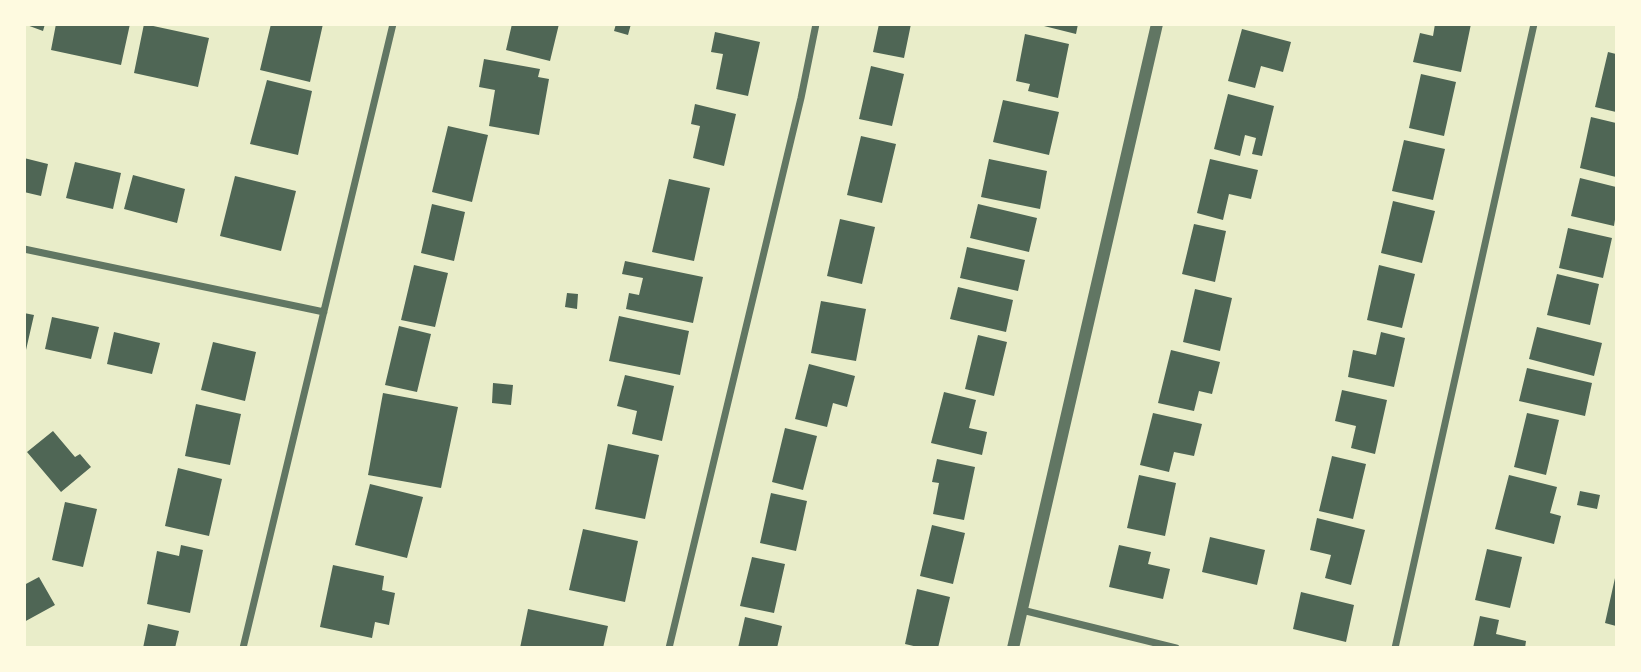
<!DOCTYPE html>
<html>
<head>
<meta charset="utf-8">
<style>
	body { margin:0 }
	#map { position:relative; width:1641px; height:672px; overflow:hidden; background:#e9edc9; font-family:"Alegreya Sans",sans-serif }
	canvas { display:block }
	.frame { position:absolute; inset:0; border:26px solid #fefae0; pointer-events:none }
</style>
</head>
<body>
<div id="map">
<canvas width="1641" height="672"></canvas>
<div class="frame"></div>
</div>
<script>
const g = document.querySelector('canvas').getContext('2d');
g.lineJoin = 'round';
function fill(path, color) {
  g.fillStyle = color;
  g.fill(path, 'evenodd');
}
function shape(rows) {
  const path = new Path2D();
  for (const r of rows) {
    path.moveTo(r[0], r[1]);
    for (let i = 2; i < r.length; i += 2) path.lineTo(r[i], r[i + 1]);
  }
  return path;
}
function stroke(path, color, width, dash) {
  g.strokeStyle = color;
  g.lineWidth = width;
  g.lineCap = dash ? 'butt' : 'round';
  g.setLineDash(dash || []);
  g.stroke(path);
}
fill(shape([
	[24,24,45,24,43,31],
	[56,24,130,24,121,65,51,50],
	[144,24,209,38,198,87,134,73],
	[271,24,323,24,310,82,260,70],
	[512,24,559,24,550,61,506,50],
	[616,24,631,24,628,35,614,31],
	[879,24,911,24,904,58,873,52],
	[1036,24,1078,24,1076,34],
	[1435,24,1471,24,1461,72,1413,62,1420,33,1433,36],
	[1242,29,1291,42,1283,72,1261,66,1255,88,1228,81],
	[715,32,760,42,748,96,716,89,723,54,711,52],
	[1025,34,1069,44,1058,98,1028,91,1030,84,1016,81],
	[1608,52,1616,54,1616,112,1595,107],
	[484,59,540,69,538,77,549,79,539,135,489,126,495,90,479,87],
	[871,66,904,74,892,126,859,119],
	[1421,74,1456,82,1444,136,1409,128],
	[267,80,312,91,298,155,250,144],
	[1228,94,1274,106,1262,156,1252,154,1256,138,1245,135,1240,156,1214,149],
	[1003,100,1059,112,1049,155,993,142],
	[695,104,736,114,724,166,693,158,700,126,691,124],
	[1591,117,1616,123,1616,177,1580,168],
	[448,126,488,135,472,202,432,192],
	[861,136,896,144,882,203,847,195],
	[1404,140,1445,149,1433,200,1392,191],
	[24,158,48,164,41,196,24,192],
	[989,159,1047,171,1040,209,981,197],
	[1210,159,1258,170,1251,199,1229,194,1223,220,1197,213],
	[75,162,121,173,113,209,66,198],
	[133,175,185,189,177,223,124,209],
	[235,176,296,191,281,251,220,236],
	[1580,178,1616,187,1616,213,1614,226,1571,216],
	[669,179,710,188,694,261,652,252],
	[1393,201,1435,211,1422,263,1381,253],
	[432,204,465,212,454,261,421,253],
	[978,204,1037,218,1029,252,970,238],
	[840,219,875,227,862,284,827,276],
	[1194,224,1226,231,1215,282,1182,274],
	[1568,228,1612,238,1603,278,1559,268],
	[967,247,1025,260,1018,291,960,278],
	[625,261,703,277,693,323,626,309,629,293,639,295,643,278,622,274],
	[414,265,448,273,435,327,401,320],
	[1379,265,1415,274,1402,328,1367,320],
	[1557,274,1599,284,1590,325,1547,315],
	[958,287,1013,300,1006,332,950,319],
	[1195,289,1232,298,1220,351,1183,342],
	[567,293,578,294,577,309,565,307],
	[821,301,866,309,856,361,811,353],
	[24,313,34,315,26,350,24,350],
	[619,316,689,331,680,375,609,361],
	[52,317,99,327,91,359,45,349],
	[399,326,431,334,417,392,385,385],
	[1537,327,1602,343,1594,376,1529,359],
	[114,332,160,343,152,374,107,364],
	[1381,332,1405,338,1394,387,1348,377,1353,350,1376,355],
	[978,335,1007,342,994,396,965,389],
	[213,342,256,352,245,401,201,390],
	[1171,350,1220,362,1212,394,1199,391,1194,411,1158,403],
	[809,364,855,376,847,407,833,403,827,427,795,419],
	[1527,368,1592,383,1585,416,1519,401],
	[625,375,674,386,662,441,632,434,637,411,617,406],
	[493,383,513,385,511,405,492,403],
	[1342,390,1387,400,1375,454,1351,448,1356,426,1335,421],
	[944,392,976,400,969,428,987,432,982,455,931,443],
	[383,393,458,407,441,488,368,475],
	[196,404,241,414,230,465,185,456],
	[1153,413,1202,424,1194,456,1174,452,1169,472,1140,465],
	[1527,413,1559,420,1546,475,1514,467],
	[785,428,817,436,803,490,772,482],
	[53,431,75,457,80,454,91,467,61,492,27,452],
	[608,444,659,455,645,519,595,509],
	[1332,456,1366,464,1353,519,1319,511],
	[937,459,975,467,964,520,933,514,939,483,932,482],
	[178,468,222,479,209,536,165,526],
	[1139,475,1176,483,1165,536,1127,528],
	[1509,475,1557,487,1550,513,1561,516,1554,544,1495,529],
	[370,484,423,497,407,558,355,545],
	[1580,491,1600,495,1597,509,1577,505],
	[771,493,807,501,796,551,760,543],
	[65,502,97,509,83,567,52,560],
	[1317,518,1365,530,1351,585,1325,578,1331,555,1310,550],
	[932,525,965,533,953,584,920,576],
	[583,529,638,541,625,602,569,590],
	[1210,537,1265,550,1257,585,1202,572],
	[181,545,203,550,190,613,147,604,157,551,179,556],
	[1119,545,1151,552,1148,564,1170,569,1163,599,1109,587],
	[1487,549,1522,557,1510,608,1475,600],
	[752,557,785,564,774,613,740,606],
	[333,565,384,576,382,590,395,593,389,625,375,622,372,638,320,627],
	[39,577,55,605,24,622,24,585],
	[1615,578,1616,578,1616,626,1605,623],
	[917,589,950,597,938,648,922,648,905,644],
	[1301,592,1354,605,1346,642,1293,629],
	[528,609,608,626,603,648,520,648],
	[1480,616,1499,620,1496,634,1526,641,1525,648,1473,648],
	[745,617,782,626,777,648,738,648],
	[148,624,179,631,175,648,143,648]
]), '#4f6655');
stroke(shape([
	[24,249,324,312],
	[1022,610,1176,648],
	[243,648,393,24],
	[669,648,801,98,816,24],
	[1395,648,1534,24]
]), '#617663', 7);
stroke(shape([
	[1013,648,1157,24]
]), '#617663', 12);
</script>
</body>
</html>
